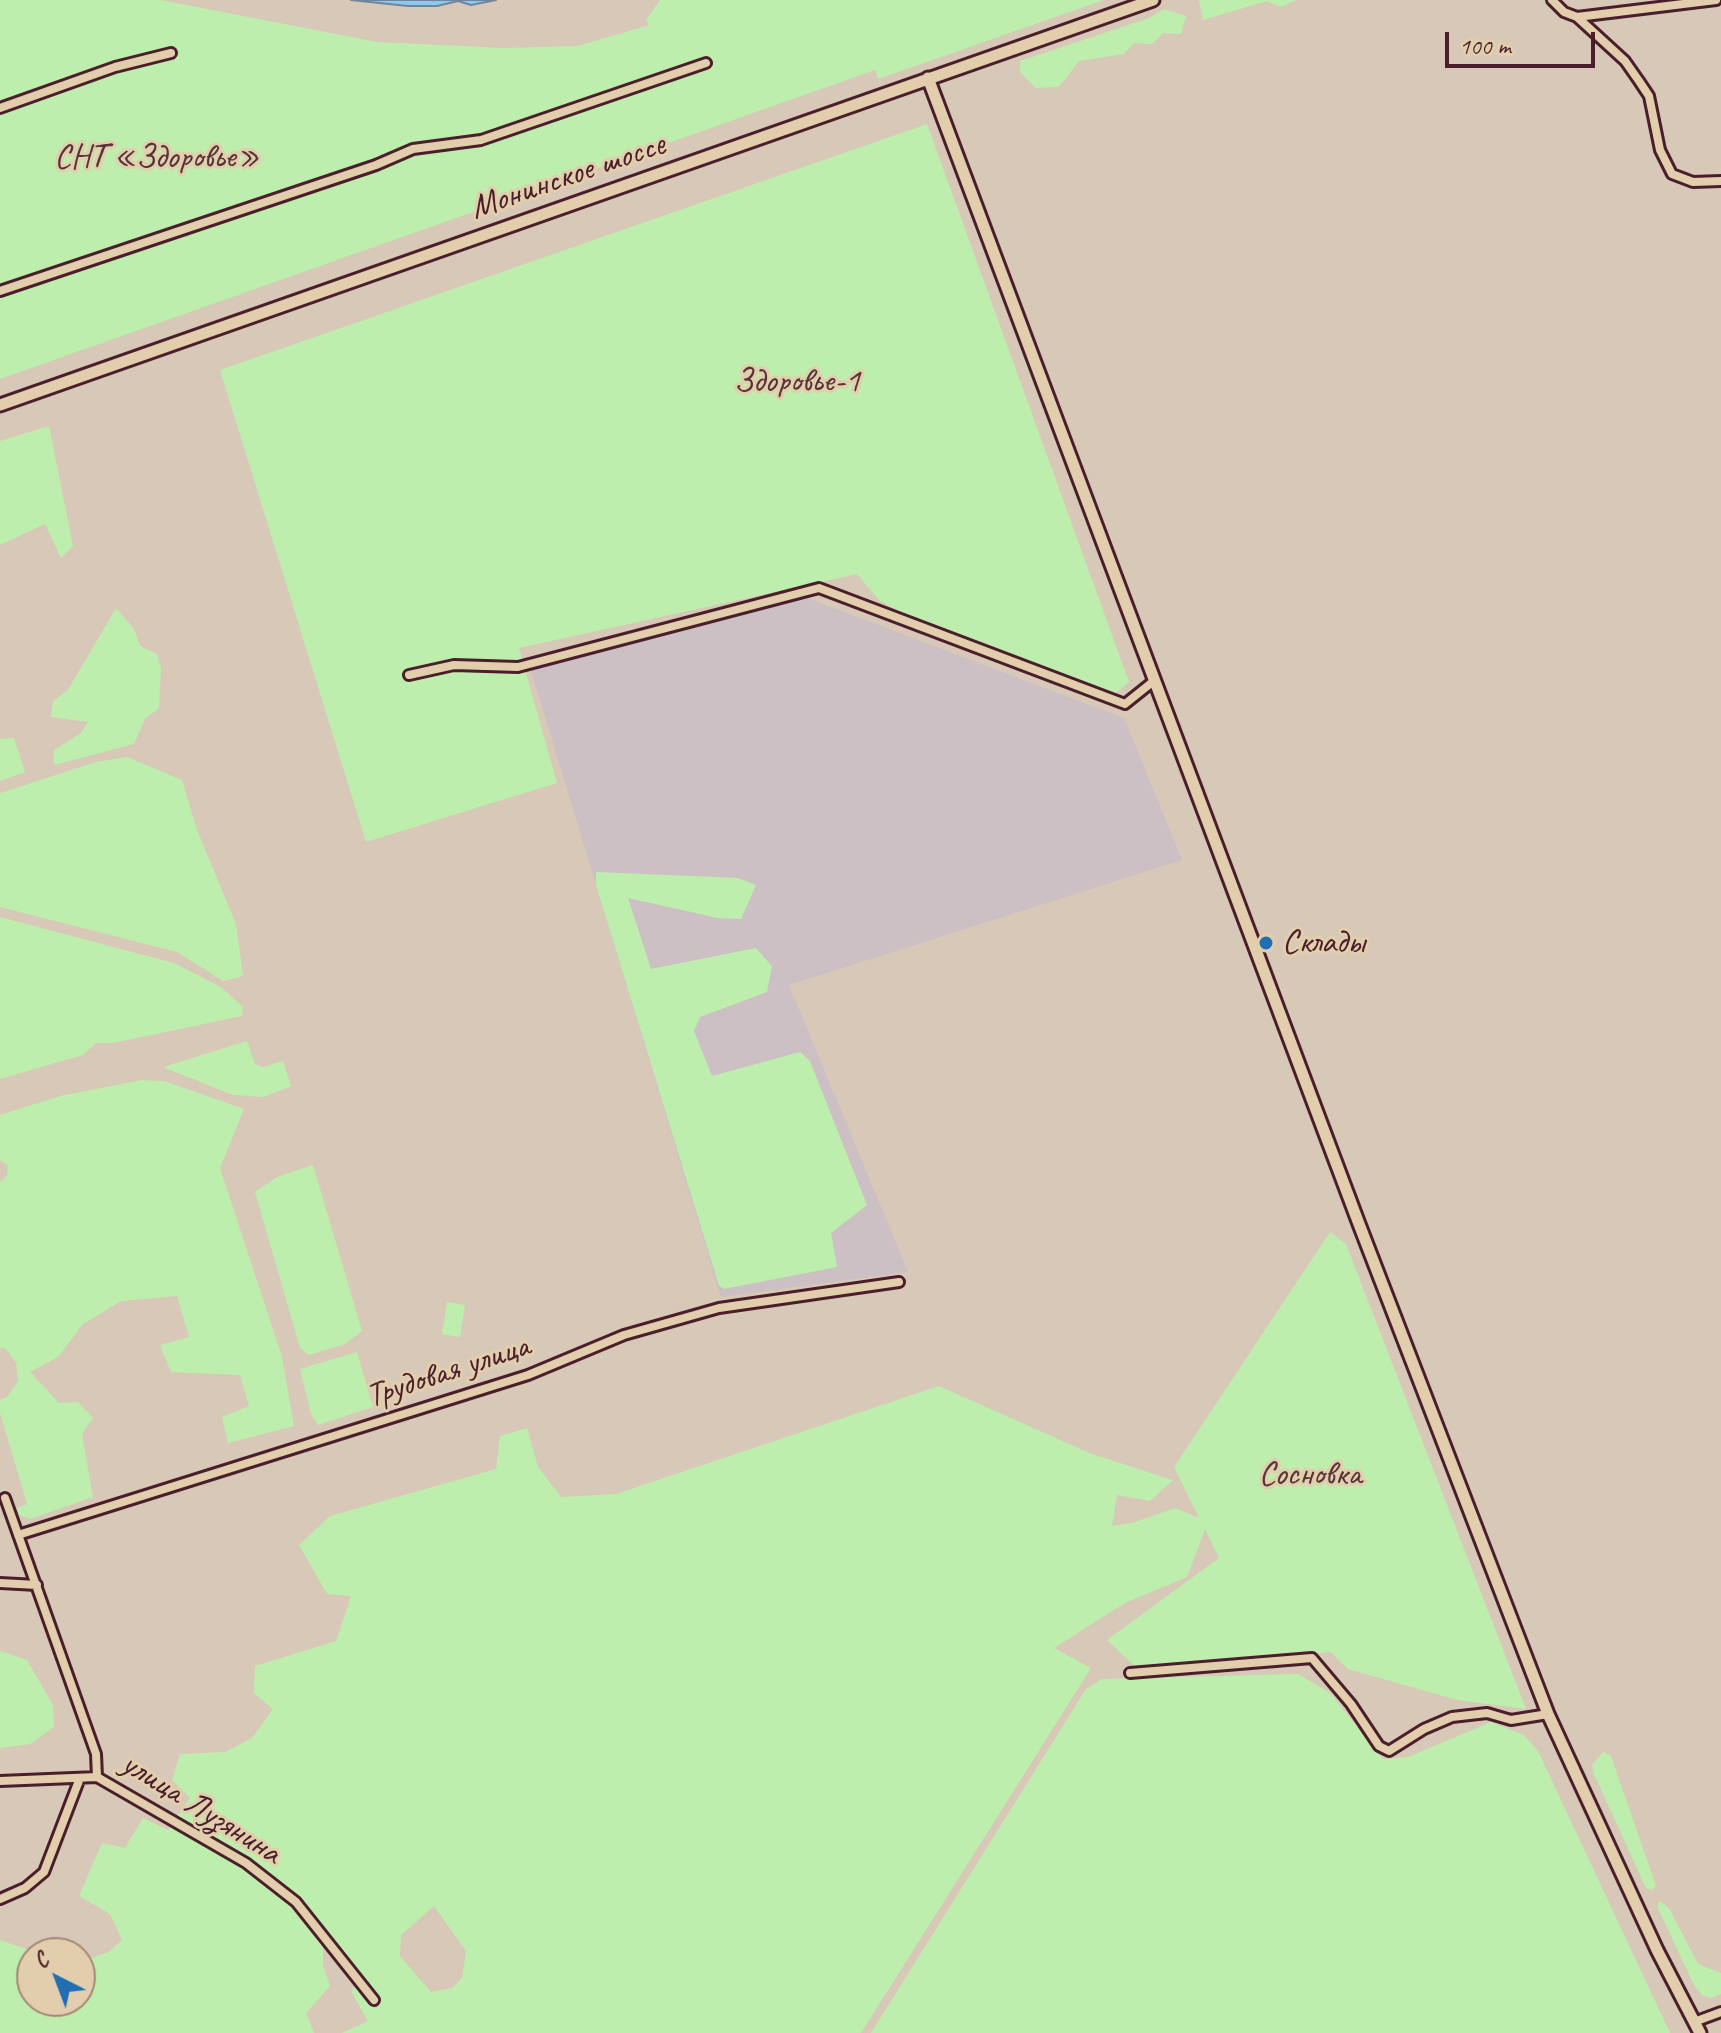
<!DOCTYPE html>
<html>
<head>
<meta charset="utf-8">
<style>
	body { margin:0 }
	#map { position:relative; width:1721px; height:2033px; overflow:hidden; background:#d8c8b7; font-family:Caveat,sans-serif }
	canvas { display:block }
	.north { position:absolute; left:16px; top:1937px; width:80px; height:80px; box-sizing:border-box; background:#e2ceac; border:2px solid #a58878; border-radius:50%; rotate:318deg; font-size:22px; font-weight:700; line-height:32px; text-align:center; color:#4a1f2b }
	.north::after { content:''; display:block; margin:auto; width:28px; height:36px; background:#1f6fb2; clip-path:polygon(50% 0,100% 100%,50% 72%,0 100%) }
	.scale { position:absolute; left:1445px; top:32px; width:150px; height:36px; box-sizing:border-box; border:4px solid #4a1f2b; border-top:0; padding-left:10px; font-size:24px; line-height:28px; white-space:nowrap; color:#4a1f2b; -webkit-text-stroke:6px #e2ceac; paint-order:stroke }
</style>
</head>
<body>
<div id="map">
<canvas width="1721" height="2033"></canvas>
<div class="north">С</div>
<div class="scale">100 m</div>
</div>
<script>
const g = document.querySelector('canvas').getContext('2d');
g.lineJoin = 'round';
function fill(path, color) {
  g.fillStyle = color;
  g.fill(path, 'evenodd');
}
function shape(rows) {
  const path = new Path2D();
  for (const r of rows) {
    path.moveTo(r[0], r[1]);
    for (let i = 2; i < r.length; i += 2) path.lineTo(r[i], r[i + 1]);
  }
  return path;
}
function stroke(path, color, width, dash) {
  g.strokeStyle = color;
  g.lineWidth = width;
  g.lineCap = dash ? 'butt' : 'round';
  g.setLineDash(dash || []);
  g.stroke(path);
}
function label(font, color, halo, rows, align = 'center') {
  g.font = font + ' Caveat,sans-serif';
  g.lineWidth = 6;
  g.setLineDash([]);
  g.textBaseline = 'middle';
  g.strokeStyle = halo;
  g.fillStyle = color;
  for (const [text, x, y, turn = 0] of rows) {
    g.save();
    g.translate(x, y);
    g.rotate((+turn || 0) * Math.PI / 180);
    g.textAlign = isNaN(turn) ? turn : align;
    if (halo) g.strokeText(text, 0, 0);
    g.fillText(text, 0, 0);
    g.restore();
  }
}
fill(shape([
	[802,596,1124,718,1182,860,789,985,908,1272,721,1297,530,667]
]), '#ccc0c4');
fill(shape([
	[0,0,161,0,377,42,504,48,578,46,649,25,646,20,660,0,1104,0,878,79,875,70,0,379],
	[1199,0,1296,0,1281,7,1267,1,1203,20],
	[1164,9,1186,16,1181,34,1163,33,1152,44,1134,43,1124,54,1079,61,1059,87,1036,88,1020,72,1020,61,1149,18],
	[927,124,1129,682,1116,693,902,613,879,600,857,574,519,648,557,783,366,842,220,370],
	[49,426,73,546,61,558,45,524,0,545,0,441],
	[116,608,134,629,140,646,157,654,161,668,159,708,145,719,134,744,54,765,54,750,81,733,88,722,51,717,53,701,68,690],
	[14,738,25,772,0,781,0,739],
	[127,757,182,780,197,830,236,924,243,976,223,981,177,952,0,907,0,793,96,762],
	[596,872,738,878,756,885,741,919,718,918,628,898,651,969,756,948,772,966,767,992,700,1017,694,1031,712,1076,800,1052,810,1061,867,1205,831,1233,837,1267,724,1289,719,1286,596,885],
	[0,917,174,963,221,987,243,1007,242,1016,113,1043,96,1043,83,1055,0,1079],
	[247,1041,255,1064,263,1067,283,1061,291,1086,264,1097,233,1095,163,1067],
	[142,1080,164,1081,244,1109,220,1168,282,1357,294,1426,228,1443,222,1417,249,1406,240,1375,171,1372,160,1345,189,1337,177,1296,121,1301,83,1324,58,1357,30,1372,59,1403,78,1402,93,1418,82,1434,93,1497,30,1519,19,1515,17,1508,27,1504,0,1413,0,1400,7,1397,18,1381,16,1363,6,1349,0,1348,0,1182,7,1176,8,1166,0,1160,0,1115,60,1096],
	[313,1165,362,1331,345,1344,309,1355,300,1348,255,1192,277,1177],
	[1330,1232,1346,1244,1526,1709,1457,1700,1348,1669,1331,1652,1140,1671,1107,1640,1219,1558,1205,1529,1187,1577,1125,1603,1054,1648,1091,1668,861,2033,342,2033,368,2021,351,1991,357,1982,323,1941,323,1965,330,1986,306,2013,314,2033,0,2033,0,1940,38,1953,32,1953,32,2001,80,2001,80,1963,110,1951,122,1940,110,1914,79,1896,102,1843,125,1848,143,1818,168,1830,190,1798,172,1780,180,1754,225,1752,252,1738,273,1709,254,1693,255,1666,336,1641,351,1596,327,1594,299,1545,330,1516,496,1469,500,1436,527,1428,538,1467,561,1497,616,1494,939,1386,1092,1454,1173,1480,1150,1501,1117,1495,1112,1526,1132,1523,1175,1508,1199,1518,1174,1467],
	[434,1906,466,1951,462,1978,452,1988,431,1992,400,1956,401,1935],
	[447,1302,465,1305,460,1337,442,1334],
	[357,1352,373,1407,318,1425,311,1414,300,1369],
	[0,1651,27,1660,53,1705,54,1727,30,1744,0,1748],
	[1298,1674,1330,1693,1383,1759,1408,1757,1491,1722,1524,1735,1538,1751,1670,2033,871,2033,1086,1689,1102,1679],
	[1603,1752,1611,1756,1656,1886,1651,1890,1646,1888,1593,1772,1592,1765],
	[1660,1901,1669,1908,1698,1964,1721,1973,1721,1994,1711,1998,1702,1995,1694,1985,1657,1906]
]), '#beeead');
const water = shape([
	[351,0,496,0,471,5,458,1,437,6,408,6,351,0]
]);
fill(water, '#8bcaeb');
stroke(water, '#71869e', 2);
const minor = shape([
	[1552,0,1564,12,1577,17,1716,0],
	[1577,17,1625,61,1639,81,1649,96,1660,150,1672,174,1693,182,1721,181],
	[0,108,115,67,171,53],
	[0,291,376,165,413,149,481,140,706,63],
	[409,675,454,665,518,667,819,588,1125,704,1155,680],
	[5,1498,96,1754,97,1777,246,1863,296,1902,374,2000],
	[18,1535,528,1375,624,1335,719,1308,899,1282],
	[0,1583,37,1585],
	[1130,1673,1312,1658,1351,1704,1379,1746,1389,1751,1424,1729,1452,1717,1487,1713,1511,1720,1548,1714],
	[0,1781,97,1777],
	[0,1899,25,1888,44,1872,80,1778],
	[1694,2022,1721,2012]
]);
const secondary = shape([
	[928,78,1359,1224,1548,1714,1657,1950,1700,2033],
	[0,405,1153,0]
]);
stroke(minor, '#4a1f2b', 14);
stroke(secondary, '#4a1f2b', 17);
stroke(minor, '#e2ceac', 8);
stroke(secondary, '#e2ceac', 11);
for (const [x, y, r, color] of [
	[1266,943,8,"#1f6fb2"]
]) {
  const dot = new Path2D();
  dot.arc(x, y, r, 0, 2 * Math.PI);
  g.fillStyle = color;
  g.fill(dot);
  stroke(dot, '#e2ceac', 3);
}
label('34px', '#563438', '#e2ceac', [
	["СНТ «Здоровье»",157,158],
	["Здоровье-1",797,382],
	["Сосновка",1310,1475]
]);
label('34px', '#4a1f2b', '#e2ceac', [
	["Монинское шоссе",568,177,-19],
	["Трудовая улица",448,1372,-18],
	["улица Лузянина",201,1809,32]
]);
label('34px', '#4a1f2b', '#e2ceac', [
	["Склады",1282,943]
], 'left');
</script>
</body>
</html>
